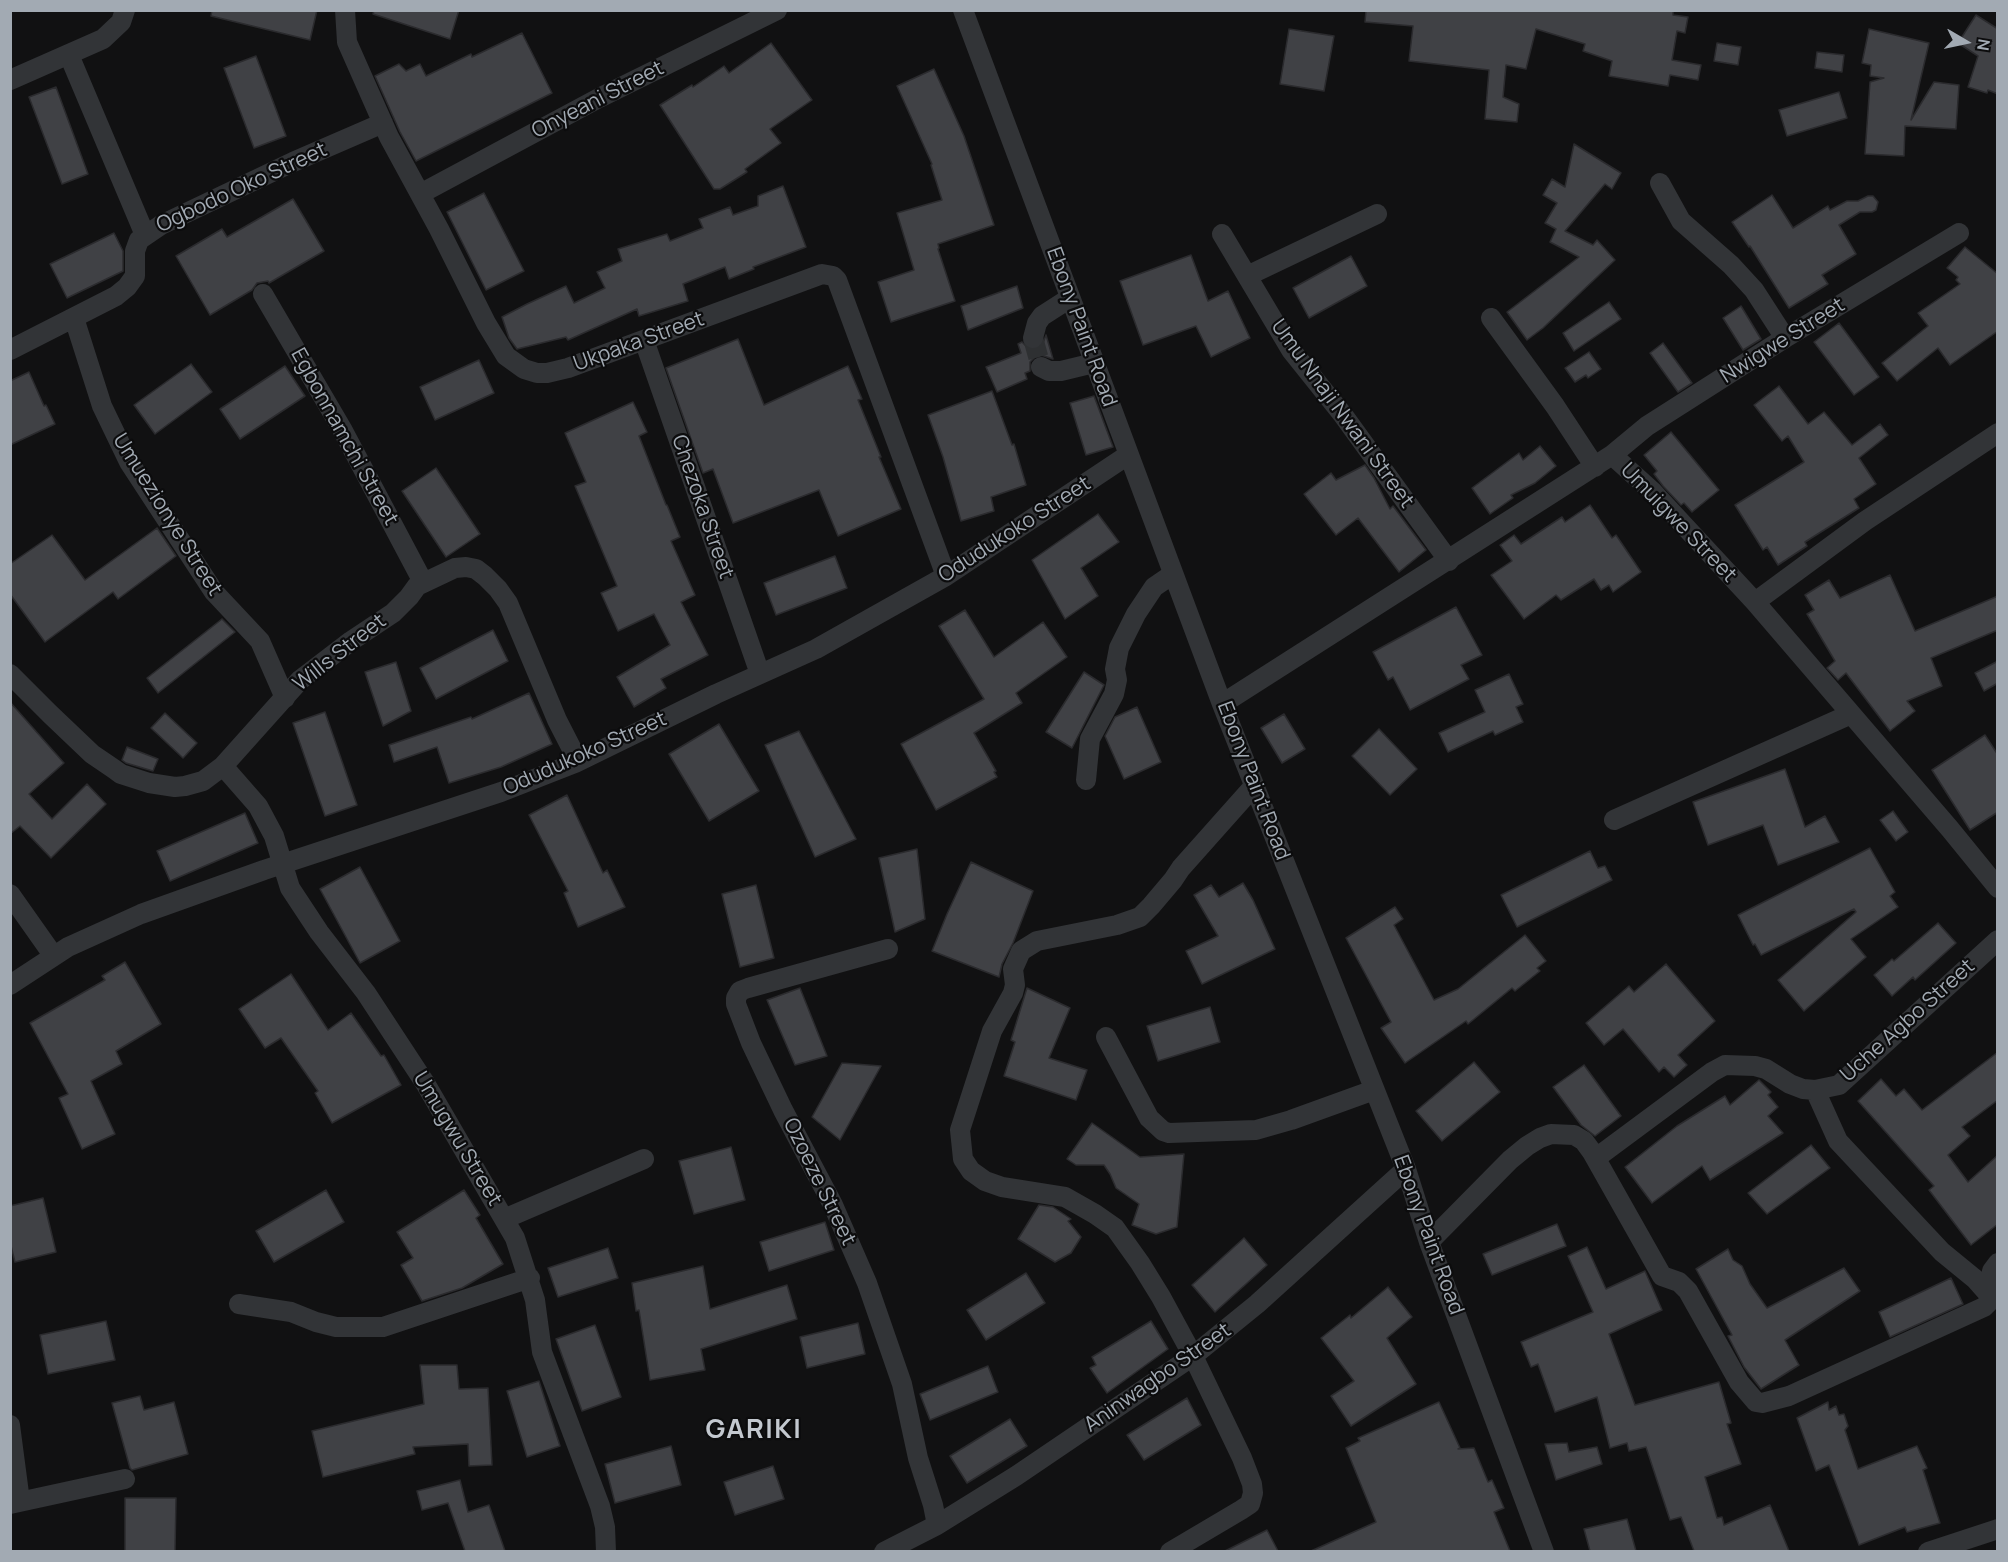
<!DOCTYPE html>
<html>
<head>
<meta charset="utf-8">
<style>
	body { margin:0 }
	#map { position:relative; width:2008px; height:1562px; overflow:hidden; background:#111112; font-family:Manrope,sans-serif }
	canvas { display:block }
	.frame { position:absolute; inset:0; border:12px solid #a2aab3; pointer-events:none }
	.north { position:absolute; left:1936px; top:12px; width:60px; height:60px; -webkit-text-stroke:4px #0c0c0d; paint-order:stroke; rotate:99deg; font-size:16px; font-weight:700; line-height:24px; text-align:center; color:#a2aab3 }
	.north::after { content:''; display:block; margin:auto; width:21px; height:27px; background:#a2aab3; clip-path:polygon(50% 0,100% 100%,50% 72%,0 100%) }
</style>
</head>
<body>
<div id="map">
<canvas width="2008" height="1562"></canvas>
<div class="frame"></div>
<div class="north">N</div>
</div>
<script>
const g = document.querySelector('canvas').getContext('2d');
g.lineJoin = 'round';
function fill(path, color) {
  g.fillStyle = color;
  g.fill(path, 'evenodd');
}
function shape(rows) {
  const path = new Path2D();
  for (const r of rows) {
    path.moveTo(r[0], r[1]);
    for (let i = 2; i < r.length; i += 2) path.lineTo(r[i], r[i + 1]);
  }
  return path;
}
function stroke(path, color, width, dash) {
  g.strokeStyle = color;
  g.lineWidth = width;
  g.lineCap = dash ? 'butt' : 'round';
  g.setLineDash(dash || []);
  g.stroke(path);
}
function label(font, color, halo, rows, align = 'center') {
  g.font = font + ' Manrope,sans-serif';
  g.lineWidth = 4.5;
  g.setLineDash([]);
  g.textBaseline = 'middle';
  g.strokeStyle = halo;
  g.fillStyle = color;
  for (const [text, x, y, turn = 0] of rows) {
    g.save();
    g.translate(x, y);
    g.rotate((+turn || 0) * Math.PI / 180);
    g.textAlign = isNaN(turn) ? turn : align;
    if (halo) g.strokeText(text, 0, 0);
    g.fillText(text, 0, 0);
    g.restore();
  }
}
const building = shape([
	[212,10,317,10,310,40,211,16,212,10],
	[374,10,459,10,450,39,373,14,374,10],
	[1366,10,1673,10,1673,15,1688,17,1685,33,1677,31,1672,60,1701,65,1698,80,1670,75,1668,86,1609,76,1612,61,1583,51,1585,44,1536,29,1526,69,1506,65,1503,97,1519,104,1517,122,1485,119,1489,70,1409,61,1413,26,1365,22,1366,10],
	[1976,15,1998,29,1998,94,1988,90,1987,93,1968,87,1978,56,1958,43,1976,15],
	[1289,29,1334,36,1324,91,1280,84,1289,29],
	[1869,29,1929,43,1911,120,1934,82,1959,85,1956,129,1905,126,1904,156,1865,154,1870,82,1884,78,1870,76,1871,65,1862,63,1869,29],
	[522,33,552,93,416,161,400,132,375,76,399,64,406,71,420,64,426,76,471,54,472,57,522,33],
	[771,43,812,100,770,129,781,143,745,169,747,172,720,189,714,189,660,105,692,85,693,87,724,66,729,73,771,43],
	[1717,43,1741,47,1738,65,1714,61,1717,43],
	[1817,52,1844,55,1842,72,1815,68,1817,52],
	[256,56,286,136,254,148,224,68,256,56],
	[934,69,964,136,994,225,938,244,939,248,938,249,955,301,891,322,878,282,914,270,897,213,942,200,931,165,932,164,897,86,934,69],
	[56,87,88,174,62,184,29,97,56,87],
	[1839,92,1847,118,1787,136,1779,110,1839,92],
	[1574,144,1621,173,1612,189,1605,184,1565,231,1593,245,1597,240,1615,260,1543,328,1527,340,1507,312,1579,257,1550,242,1556,229,1545,223,1557,203,1543,195,1552,179,1565,187,1574,144],
	[783,186,806,247,753,267,754,269,729,279,725,267,683,284,688,301,639,316,637,309,568,340,566,337,517,349,509,338,502,317,527,304,566,286,574,303,605,288,597,272,622,261,618,249,667,234,670,241,703,228,699,219,730,207,733,215,758,206,758,196,783,186],
	[484,193,524,271,486,290,447,212,484,193],
	[1772,195,1793,228,1828,206,1830,210,1847,201,1858,201,1868,196,1873,196,1878,202,1876,210,1872,212,1860,212,1839,225,1856,254,1822,275,1828,284,1789,308,1750,246,1749,247,1732,222,1772,195],
	[293,199,324,251,269,283,268,281,257,283,252,290,210,315,176,256,222,229,227,237,293,199],
	[114,233,123,251,123,271,67,298,50,264,114,233],
	[1965,247,1998,274,1998,331,1950,365,1938,348,1897,381,1882,363,1928,326,1918,313,1960,284,1956,280,1958,277,1947,268,1965,247],
	[1191,255,1208,301,1228,291,1250,338,1211,357,1196,326,1143,345,1120,281,1191,255],
	[1351,256,1367,286,1309,318,1293,288,1351,256],
	[1017,286,1023,308,968,330,961,306,1017,286],
	[1609,302,1621,319,1574,351,1563,333,1609,302],
	[1741,306,1761,339,1743,350,1723,318,1741,306],
	[1839,323,1879,377,1854,395,1814,342,1839,323],
	[1046,335,1053,359,1041,355,1035,357,1030,362,1030,371,1025,373,1027,379,997,392,986,367,1021,353,1018,344,1022,342,1029,349,1037,349,1042,346,1046,335],
	[738,339,764,405,848,366,862,399,858,400,881,457,879,457,901,509,838,536,819,490,733,523,713,469,703,473,666,368,738,339],
	[1663,343,1692,383,1678,392,1650,353,1663,343],
	[1589,352,1601,369,1588,378,1586,375,1575,382,1565,368,1589,352],
	[479,360,494,393,435,420,420,387,479,360],
	[191,364,212,392,155,434,134,405,191,364],
	[285,366,305,396,240,439,220,409,285,366],
	[29,372,44,406,46,405,55,424,10,445,10,381,29,372],
	[1779,386,1808,424,1824,412,1852,445,1880,424,1888,435,1859,458,1876,484,1854,499,1859,508,1805,542,1807,546,1778,565,1767,547,1763,550,1735,505,1804,462,1788,436,1782,441,1754,405,1779,386],
	[992,391,1012,445,1014,444,1026,485,991,497,994,511,961,521,943,457,928,415,992,391],
	[1094,396,1113,447,1086,455,1070,403,1094,396],
	[633,402,647,432,639,436,666,505,667,505,680,537,671,541,695,595,681,602,708,655,661,679,666,688,634,707,617,677,670,645,654,614,618,631,601,593,617,586,575,486,586,482,565,433,633,402],
	[1671,432,1719,490,1692,512,1684,503,1681,505,1663,486,1654,474,1657,471,1644,455,1671,432],
	[1540,446,1556,466,1535,483,1511,495,1513,498,1490,514,1472,488,1519,453,1523,460,1540,446],
	[1365,465,1374,478,1390,509,1393,506,1426,550,1399,572,1358,518,1336,535,1304,494,1331,473,1336,480,1365,465],
	[436,468,480,534,446,557,402,491,436,468],
	[1590,505,1612,538,1616,535,1641,572,1613,592,1609,585,1601,590,1594,579,1561,600,1556,595,1524,619,1491,575,1512,561,1500,545,1514,535,1521,544,1562,517,1565,522,1590,505],
	[1098,514,1119,542,1081,568,1098,596,1065,619,1032,560,1098,514],
	[157,528,176,556,118,599,113,592,45,642,10,594,10,564,52,535,85,580,157,528],
	[835,556,847,588,776,615,764,583,835,556],
	[1890,575,1915,631,1998,596,1998,630,1931,658,1942,686,1907,701,1915,711,1890,731,1846,673,1838,680,1827,668,1835,661,1807,614,1814,610,1805,595,1829,580,1840,598,1890,575],
	[1456,607,1482,655,1461,665,1469,679,1410,710,1393,677,1388,680,1373,652,1456,607],
	[965,610,994,657,1043,622,1067,657,1016,693,1022,703,974,733,996,771,994,772,997,777,936,810,901,744,984,699,939,626,965,610],
	[222,619,235,632,158,693,147,678,222,619],
	[493,630,508,661,436,699,420,668,493,630],
	[1998,661,1998,683,1984,691,1975,673,1998,661],
	[396,662,411,711,383,726,365,672,396,662],
	[1084,672,1104,685,1072,748,1046,732,1084,672],
	[1509,674,1523,704,1516,707,1523,722,1495,735,1493,731,1448,752,1439,733,1485,712,1475,690,1509,674],
	[529,693,552,744,501,767,449,783,437,747,394,762,389,745,471,717,472,719,529,693],
	[10,702,64,763,29,794,52,819,87,784,106,804,51,858,20,826,10,834,10,702],
	[1137,707,1161,762,1124,779,1105,736,1115,717,1137,707],
	[325,712,357,805,325,816,293,723,325,712],
	[165,713,197,743,183,758,151,728,165,713],
	[1284,714,1305,749,1282,763,1261,728,1284,714],
	[719,724,759,791,709,821,669,754,719,724],
	[1379,729,1417,769,1390,795,1352,756,1379,729],
	[799,731,856,839,815,857,765,745,799,731],
	[1985,735,1998,755,1998,812,1970,830,1932,770,1985,735],
	[127,747,158,759,153,771,126,763,122,760,127,747],
	[1785,769,1805,827,1825,816,1839,842,1778,865,1763,825,1708,845,1693,802,1785,769],
	[567,795,603,873,607,870,625,907,578,927,564,893,568,891,529,815,567,795],
	[1893,811,1908,832,1896,841,1880,820,1893,811],
	[245,813,258,843,170,881,157,851,245,813],
	[1870,848,1895,892,1890,896,1898,907,1851,939,1866,957,1804,1011,1778,980,1856,912,1854,909,1761,955,1755,944,1753,945,1738,915,1870,848],
	[917,849,925,919,895,932,879,858,917,849],
	[1590,851,1598,868,1605,866,1612,880,1517,927,1501,895,1590,851],
	[971,862,1033,891,1013,943,1002,964,999,977,932,951,947,914,971,862],
	[360,867,400,941,360,963,320,889,360,867],
	[1243,883,1253,900,1275,949,1202,984,1186,951,1218,936,1194,895,1211,885,1219,897,1243,883],
	[756,885,774,958,740,967,722,894,756,885],
	[1395,907,1403,919,1394,925,1434,1000,1458,989,1525,935,1546,961,1537,968,1540,971,1515,991,1512,988,1468,1024,1466,1021,1405,1063,1381,1028,1391,1022,1346,938,1395,907],
	[1938,923,1956,943,1915,980,1913,977,1892,996,1874,975,1892,959,1894,961,1938,923],
	[125,962,161,1024,116,1051,122,1064,91,1081,115,1134,82,1149,59,1098,68,1094,30,1023,105,980,102,976,125,962],
	[1666,964,1715,1021,1678,1055,1687,1065,1674,1077,1664,1067,1659,1072,1623,1029,1604,1045,1586,1023,1629,986,1634,992,1666,964],
	[291,974,328,1030,351,1013,381,1056,384,1055,401,1085,332,1123,315,1093,318,1091,281,1038,265,1048,239,1009,291,974],
	[800,988,827,1056,795,1065,767,1000,800,988],
	[1027,988,1070,1008,1049,1058,1087,1070,1076,1100,1004,1076,1015,1042,1011,1040,1027,988],
	[1210,1007,1220,1042,1158,1061,1147,1026,1210,1007],
	[1998,1052,1998,1100,1962,1127,1970,1136,1948,1155,1968,1182,1998,1155,1998,1224,1971,1245,1929,1190,1934,1186,1858,1101,1881,1079,1896,1096,1904,1089,1922,1110,1998,1052],
	[1474,1062,1500,1092,1442,1141,1416,1111,1474,1062],
	[842,1063,881,1066,840,1140,812,1117,842,1063],
	[1584,1065,1621,1116,1595,1136,1581,1125,1553,1087,1584,1065],
	[1759,1080,1771,1092,1768,1095,1778,1107,1768,1116,1783,1133,1710,1180,1702,1166,1652,1203,1625,1167,1677,1126,1725,1096,1730,1105,1759,1080],
	[1092,1123,1140,1157,1184,1154,1177,1227,1156,1234,1132,1225,1139,1204,1116,1188,1110,1174,1104,1165,1076,1165,1067,1159,1092,1123],
	[1811,1145,1830,1168,1767,1214,1748,1193,1811,1145],
	[731,1147,745,1200,694,1214,679,1161,731,1147],
	[326,1190,344,1222,274,1262,256,1231,326,1190],
	[464,1190,480,1215,476,1218,503,1264,462,1288,422,1301,401,1265,413,1258,397,1232,464,1190],
	[43,1198,56,1252,15,1262,10,1242,10,1206,43,1198],
	[1039,1205,1053,1207,1071,1219,1068,1221,1081,1237,1071,1253,1055,1262,1018,1239,1039,1205],
	[825,1222,834,1250,769,1271,760,1242,825,1222],
	[1557,1224,1566,1246,1492,1275,1483,1254,1557,1224],
	[1244,1238,1267,1265,1215,1312,1192,1285,1244,1238],
	[1587,1247,1606,1289,1645,1271,1662,1310,1609,1334,1635,1405,1719,1382,1731,1423,1727,1424,1741,1464,1705,1477,1717,1518,1722,1517,1724,1525,1770,1505,1789,1551,1694,1551,1681,1517,1670,1520,1646,1447,1629,1451,1627,1443,1610,1448,1597,1397,1555,1412,1538,1364,1531,1367,1521,1342,1593,1312,1568,1256,1587,1247],
	[608,1248,618,1278,558,1297,548,1268,608,1248],
	[1728,1249,1733,1260,1742,1266,1750,1284,1767,1308,1844,1268,1860,1291,1785,1340,1799,1365,1761,1389,1744,1367,1728,1336,1732,1335,1696,1269,1728,1249],
	[703,1266,710,1309,787,1285,797,1319,701,1349,705,1370,650,1380,639,1310,636,1311,632,1283,703,1266],
	[1026,1273,1045,1303,986,1340,967,1310,1026,1273],
	[1951,1278,1963,1304,1890,1337,1879,1312,1951,1278],
	[1388,1287,1412,1317,1387,1338,1416,1384,1351,1426,1331,1396,1354,1381,1321,1338,1350,1315,1351,1318,1388,1287],
	[106,1321,115,1360,48,1374,40,1335,106,1321],
	[1151,1321,1168,1349,1107,1393,1090,1368,1096,1365,1092,1357,1151,1321],
	[858,1323,865,1354,807,1368,800,1337,858,1323],
	[595,1325,621,1397,582,1411,556,1339,595,1325],
	[420,1365,457,1365,459,1389,488,1388,492,1465,469,1466,468,1444,413,1447,415,1454,323,1477,312,1431,424,1404,420,1365],
	[988,1366,998,1392,930,1420,920,1394,988,1366],
	[539,1381,560,1446,527,1457,507,1391,539,1381],
	[140,1396,144,1410,174,1402,188,1454,132,1470,130,1468,112,1403,140,1396],
	[1187,1398,1201,1425,1144,1460,1127,1435,1187,1398],
	[1439,1402,1460,1448,1458,1449,1474,1448,1488,1482,1492,1480,1504,1508,1494,1512,1510,1551,1311,1551,1376,1522,1346,1448,1360,1441,1358,1438,1439,1402],
	[1828,1402,1829,1410,1836,1406,1839,1415,1844,1414,1848,1426,1845,1430,1858,1469,1917,1446,1927,1468,1923,1470,1940,1523,1907,1532,1905,1527,1859,1545,1829,1465,1816,1471,1797,1418,1828,1402],
	[1010,1419,1027,1446,967,1483,950,1456,1010,1419],
	[1567,1443,1569,1452,1597,1447,1602,1464,1556,1480,1545,1444,1567,1443],
	[671,1446,681,1485,615,1503,605,1464,671,1446],
	[773,1466,784,1499,735,1515,724,1482,773,1466],
	[460,1480,468,1512,489,1505,505,1551,465,1551,448,1503,422,1510,417,1491,460,1480],
	[125,1498,176,1498,175,1551,125,1551,125,1498],
	[1627,1519,1636,1551,1590,1551,1584,1529,1627,1519],
	[1267,1530,1278,1551,1225,1551,1267,1530]
]);
fill(building, '#404145');
stroke(building, '#2b2b2e', 1.5);
stroke(shape([
	[1033,338,1041,367]
]), '#2e3032', 20, [20, 10]);
stroke(shape([
	[345,10,347,42,389,137,439,229,486,323,506,356,524,369,537,373,547,373,568,368,822,274,833,276,837,280,946,576],
	[963,10,1222,704,1406,1169,1429,1242,1544,1552],
	[69,55,145,235],
	[10,80,103,39,121,22,125,10],
	[1660,183,1681,221,1731,265,1754,290,1785,338],
	[420,194,599,98,777,10],
	[1222,234,1291,350,1343,415,1449,561],
	[1247,276,1377,214],
	[263,294,342,429,423,582],
	[74,318,102,406,129,462,214,592,260,641,285,698],
	[1491,318,1555,406,1595,467],
	[1033,338,1037,323,1042,316,1070,298],
	[644,340,760,674],
	[10,350,116,296,127,287,135,276,135,251,139,240,161,225,293,162,383,123],
	[1041,367,1049,371,1061,371,1094,363],
	[1612,455,1647,426,1785,338,1959,233],
	[1755,602,1865,521,1998,433],
	[10,674,50,714,92,754,114,769,121,774,149,783,175,787,185,786,203,781,223,766,300,680,351,641,393,613,409,597,417,586,455,568,466,567,476,569,485,576,498,589,508,603,557,720,578,761],
	[1222,704,1612,455,1653,492,1755,602,1950,829,1998,888],
	[223,766,258,806,274,836,290,888,319,932,366,993,425,1083,515,1238,535,1300,542,1352,600,1506,605,1527,606,1552],
	[1086,780,1090,739,1114,694,1117,680,1115,669,1119,648,1136,614,1154,587,1173,574],
	[1614,820,1851,714],
	[10,894,53,955],
	[888,949,748,988,740,991,736,998,736,1004,751,1043,783,1110,833,1205,867,1283,902,1384,918,1458,933,1505,937,1525],
	[10,985,68,947,141,914,264,870,501,792,575,763,716,694,816,649,946,576,1128,455],
	[1106,1037,1149,1118,1163,1131,1169,1133,1256,1130,1291,1120,1374,1090],
	[1815,1090,1838,1141,1942,1252,1975,1279,1990,1296],
	[1596,1158,1712,1072,1725,1065,1755,1066,1766,1069,1790,1084,1803,1089,1815,1090,1839,1085,1998,940],
	[504,1219,644,1159],
	[1429,1242,1510,1160,1527,1146,1540,1138,1551,1134,1574,1135,1584,1141,1592,1152,1662,1276,1679,1282,1688,1291,1739,1382,1756,1402,1762,1403,1789,1396,1984,1307,1989,1302,1992,1271,1998,1263],
	[239,1304,291,1312,316,1322,336,1327,383,1327,530,1278],
	[10,1425,20,1501],
	[10,1504,125,1479],
	[884,1552,937,1525,1016,1476,1193,1356,1257,1304,1406,1169],
	[1170,1552,1241,1510,1250,1504,1253,1493,1252,1484,1242,1458,1193,1356,1161,1297,1140,1263,1115,1228,1095,1214,1065,1197,1002,1187,985,1181,971,1171,963,1159,960,1130,992,1031,1013,993,1015,985,1013,969,1021,951,1037,941,1117,925,1140,917,1151,906,1173,880,1181,868,1254,786],
	[1928,1552,1998,1529]
]), '#323437', 20);
label('21px', '#a2aab3', '#0c0c0d', [
	["Onyeani Street",598,100,-27],
	["Ogbodo Oko Street",242,188,-25],
	["Ebony Paint Road",1081,327,70],
	["Nwigwe Street",1783,341,-32],
	["Ukpaka Street",639,342,-20],
	["Umu Nnaji Nwani Street",1342,414,54],
	["Egbonnamchi Street",344,437,61],
	["Chezoka Street",702,507,71],
	["Umuezionye Street",167,515,58],
	["Umuigwe Street",1678,523,46],
	["Odudukoko Street",1015,530,-33],
	["Wills Street",340,653,-38],
	["Odudukoko Street",585,754,-24],
	["Ebony Paint Road",1253,781,69],
	["Uche Agbo Street",1908,1021,-42],
	["Umugwu Street",457,1139,59],
	["Ozoeze Street",819,1182,64],
	["Ebony Paint Road",1428,1235,70],
	["Aninwagbo Street",1158,1378,-35]
]);
g.letterSpacing = '1.5px';
label('bold 27px', '#c3c8cf', '#0c0c0d', [
	["GARIKI",754,1430]
]);
g.letterSpacing = '0px';
</script>
</body>
</html>
